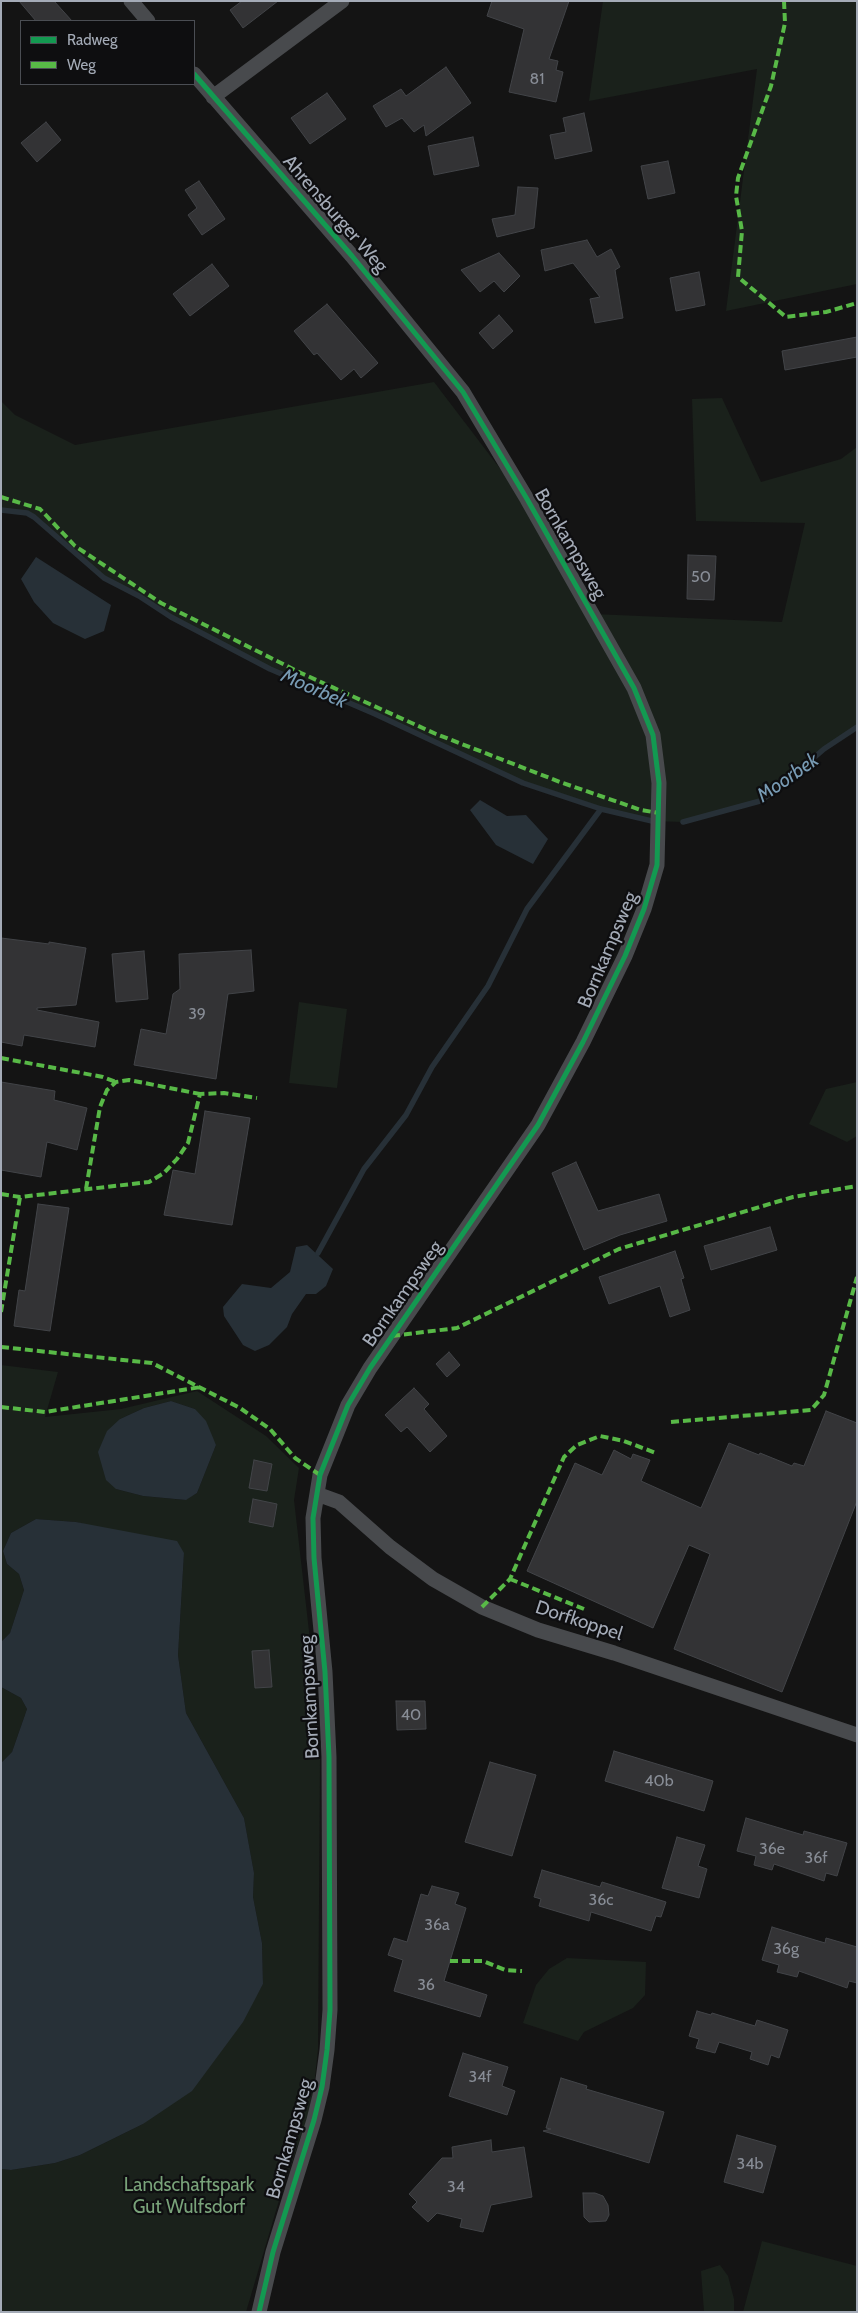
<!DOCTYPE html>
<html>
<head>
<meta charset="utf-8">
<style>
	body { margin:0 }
	#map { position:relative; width:858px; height:2313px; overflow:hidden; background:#141414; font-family:Cabin,sans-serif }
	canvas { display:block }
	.frame { position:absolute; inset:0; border:2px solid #a4abb7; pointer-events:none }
	.legend { position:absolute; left:20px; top:20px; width:175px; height:65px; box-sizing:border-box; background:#0e0e10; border:1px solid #4a4d53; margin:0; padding:6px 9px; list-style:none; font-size:15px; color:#a4abb7 }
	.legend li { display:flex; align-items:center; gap:10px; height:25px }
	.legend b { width:25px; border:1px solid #4a4d53 }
</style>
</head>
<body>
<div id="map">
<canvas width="858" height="2313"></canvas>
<div class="frame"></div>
<ul class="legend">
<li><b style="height:6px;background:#139951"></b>Radweg</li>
<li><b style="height:6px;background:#58b947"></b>Weg</li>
</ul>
</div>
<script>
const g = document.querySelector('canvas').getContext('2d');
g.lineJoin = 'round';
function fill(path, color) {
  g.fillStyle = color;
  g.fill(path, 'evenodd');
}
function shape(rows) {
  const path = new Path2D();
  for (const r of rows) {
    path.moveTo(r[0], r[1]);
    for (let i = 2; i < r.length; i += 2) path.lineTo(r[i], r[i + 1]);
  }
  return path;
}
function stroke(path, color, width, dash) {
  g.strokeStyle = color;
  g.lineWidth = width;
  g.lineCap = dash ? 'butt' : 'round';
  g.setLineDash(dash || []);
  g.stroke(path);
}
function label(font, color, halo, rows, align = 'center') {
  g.font = font + ' Cabin,sans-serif';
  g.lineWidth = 4.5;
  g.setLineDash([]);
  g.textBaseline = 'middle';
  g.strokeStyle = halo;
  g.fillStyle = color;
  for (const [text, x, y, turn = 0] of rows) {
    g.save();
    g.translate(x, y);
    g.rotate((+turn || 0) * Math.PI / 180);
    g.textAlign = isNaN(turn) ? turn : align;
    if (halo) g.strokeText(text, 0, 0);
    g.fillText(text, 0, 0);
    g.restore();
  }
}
fill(shape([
	[603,1,857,1,857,284,726,311,757,69,589,101],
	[434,382,543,525,593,614,782,622,805,523,696,521,692,399,722,398,761,482,841,459,857,447,857,727,824,749,780,787,756,803,725,809,683,822,652,821,601,809,523,783,375,714,270,669,171,617,139,596,104,578,34,517,26,513,1,510,1,401,15,415,75,445],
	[299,1002,347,1009,337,1088,289,1083],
	[857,1082,857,1136,847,1142,809,1124,826,1089],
	[1,1365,58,1372,45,1417,121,1409,197,1391,266,1436,299,1468,294,1500,314,1675,320,1759,318,2049,314,2087,307,2119,280,2197,246,2312,1,2312,1,2169,11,2170,55,2163,80,2155,143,2124,253,2001,263,1984,262,1943,253,1897,254,1873,244,1818,186,1713,178,1655,184,1553,76,1522,36,1519,11,1533,3,1551,7,1564,19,1574,24,1590,10,1633,1,1642],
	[171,1401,195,1409,216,1445,197,1493,185,1500,143,1496,116,1489,120,1419,144,1408],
	[1,1687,21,1698,27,1709,12,1752,1,1763],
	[567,1958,646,1962,645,1995,633,2008,584,2032,578,2041,523,2023,536,1985,549,1969],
	[762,2241,857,2266,857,2312,743,2312],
	[720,2265,728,2276,734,2299,734,2312,704,2312,701,2271]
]), '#1a211b');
fill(shape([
	[36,557,111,605,104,631,85,639,53,623,34,602,21,579],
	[480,800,507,816,526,815,548,839,533,864,496,845,470,810],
	[307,1245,333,1269,326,1286,316,1294,306,1294,292,1314,287,1327,269,1345,255,1351,243,1345,224,1316,223,1307,242,1284,271,1288,290,1272,296,1247],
	[171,1401,195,1409,206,1421,216,1445,197,1493,186,1500,143,1496,116,1489,106,1480,98,1452,107,1431,120,1419,144,1408],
	[36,1519,76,1522,177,1541,184,1553,178,1655,186,1713,244,1818,254,1873,253,1897,262,1943,263,1984,243,2022,192,2091,143,2124,80,2155,55,2163,11,2170,1,2169,1,1763,12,1752,27,1709,21,1698,1,1687,1,1642,10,1633,24,1590,19,1574,7,1564,3,1551,11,1533]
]), '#273037');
stroke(shape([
	[1,510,27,513,34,517,104,578,139,596,171,617,270,669,375,714,523,783,601,809,652,821],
	[683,822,760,801,780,787,824,749,857,727],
	[318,1253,364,1169,406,1115,432,1067,488,986,527,909,601,809]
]), '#273037', 5.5);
const building = shape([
	[19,1,54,1,72,21,36,21,19,1],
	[242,1,278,1,243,28,230,10,242,1],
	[492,1,569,1,549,59,558,61,556,70,563,72,556,102,509,92,524,29,487,16,492,1],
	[446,67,471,103,426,136,424,125,414,132,402,118,386,127,373,106,401,89,406,96,446,67],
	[327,93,346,119,310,144,291,118,327,93],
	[584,113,592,151,555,159,550,135,566,132,563,118,584,113],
	[46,122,61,140,37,162,21,143,46,122],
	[473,137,479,166,434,175,428,146,473,137],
	[668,161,675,193,648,199,641,166,668,161],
	[199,181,225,219,202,235,188,215,197,208,185,190,199,181],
	[518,187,538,188,534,228,497,237,492,219,515,215,518,187],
	[587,240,597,257,611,249,620,267,615,270,623,318,595,323,590,299,600,297,573,263,545,271,541,250,587,240],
	[499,253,520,276,504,292,494,281,480,292,461,270,499,253],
	[212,264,229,286,190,316,173,294,212,264],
	[699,272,705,305,676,311,670,278,699,272],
	[327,304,378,363,361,378,354,369,341,380,317,353,314,355,294,331,327,304],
	[499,315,513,331,493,349,479,333,499,315],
	[857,337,857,357,785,370,782,351,857,337],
	[688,555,716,556,714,600,687,599,688,555],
	[1,938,49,944,49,942,86,948,76,1005,37,1008,37,1010,99,1022,95,1047,24,1035,22,1046,1,1042,1,938],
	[251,950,254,991,228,994,216,1079,134,1065,141,1029,166,1034,173,994,180,989,179,954,251,950],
	[144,951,148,999,116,1002,112,954,144,951],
	[1,1082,55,1091,54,1100,87,1108,77,1150,47,1142,41,1177,1,1170,1,1082],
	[205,1111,250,1118,232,1225,164,1215,173,1170,195,1174,205,1111],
	[576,1162,598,1211,659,1194,667,1221,620,1235,584,1250,552,1173,576,1162],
	[38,1204,69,1208,50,1331,14,1326,19,1290,25,1291,38,1204],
	[770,1227,777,1250,711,1270,704,1246,770,1227],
	[675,1251,684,1278,681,1279,690,1310,670,1317,660,1286,609,1304,599,1277,675,1251],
	[449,1352,460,1365,447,1377,436,1364,449,1352],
	[414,1388,429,1404,424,1409,447,1436,430,1452,407,1427,401,1432,385,1415,414,1388],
	[826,1411,857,1423,857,1501,782,1692,674,1649,710,1554,689,1545,653,1628,527,1571,575,1463,602,1475,614,1450,631,1459,633,1454,650,1460,641,1481,701,1508,729,1443,759,1455,760,1453,792,1466,794,1463,804,1466,826,1411],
	[254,1460,272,1464,267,1491,249,1488,254,1460],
	[253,1499,277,1504,273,1527,249,1522,253,1499],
	[269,1650,272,1687,255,1688,252,1651,269,1650],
	[396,1701,425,1701,426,1729,397,1730,396,1701],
	[614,1751,713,1781,704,1811,605,1781,614,1751],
	[490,1762,536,1775,512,1856,465,1842,490,1762],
	[746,1818,803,1835,804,1831,847,1843,837,1876,826,1873,824,1881,774,1864,772,1870,754,1865,756,1856,737,1851,746,1818],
	[677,1837,705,1845,698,1866,707,1869,699,1898,662,1888,677,1837],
	[542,1870,600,1887,602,1882,666,1902,661,1917,656,1916,651,1931,591,1912,589,1921,539,1906,541,1899,534,1897,542,1870],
	[432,1886,459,1893,455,1904,466,1908,444,1981,487,1995,480,2017,394,1991,403,1960,388,1955,394,1938,407,1942,421,1894,428,1896,432,1886],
	[772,1927,825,1943,826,1938,857,1947,857,1983,849,1981,847,1988,799,1971,797,1977,777,1972,779,1965,762,1960,772,1927],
	[697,2011,711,2015,712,2013,755,2026,757,2020,788,2030,779,2058,771,2055,768,2065,750,2059,752,2052,719,2042,715,2053,696,2048,699,2039,689,2036,697,2011],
	[463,2053,508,2067,502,2086,515,2091,507,2115,449,2096,463,2053],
	[561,2078,587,2086,586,2089,664,2112,649,2163,543,2131,551,2129,546,2128,561,2078],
	[737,2135,776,2146,763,2193,724,2182,737,2135],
	[491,2140,492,2152,524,2147,532,2197,491,2205,483,2232,460,2227,462,2219,437,2213,428,2222,412,2207,417,2202,409,2194,442,2158,453,2158,452,2147,491,2140],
	[583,2193,595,2193,603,2196,608,2205,609,2215,606,2221,589,2222,584,2217,583,2193]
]);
fill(building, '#333335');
stroke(building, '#424448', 1);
stroke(shape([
	[131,1,148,21],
	[194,74,352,256,463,392,527,499,634,688,653,735,659,783,657,865,644,909,625,956,583,1042,538,1125,370,1368,348,1405,320,1475,313,1518,314,1558,325,1672,329,1757,330,2010,327,2050,322,2087,314,2120,273,2252,259,2312],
	[213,97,342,1],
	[317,1494,339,1502,390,1547,433,1579,482,1607,538,1630,614,1653,857,1735]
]), '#484a4d', 15);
stroke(shape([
	[784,1,785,23,771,86,738,178,736,196,742,231,738,277,786,317,826,312,857,303],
	[1,497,40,509,75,546,161,603,301,673,436,734,560,782,641,810,659,813],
	[1,1058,103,1077,116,1082],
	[86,1189,100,1107,107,1090,116,1082,129,1080,200,1094],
	[1,1194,20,1197,149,1182,164,1173,177,1159,188,1143,200,1094,224,1093,257,1098],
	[1,1312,20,1197],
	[392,1336,457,1328,619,1249,793,1197,857,1186],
	[1,1347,152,1363,240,1408,270,1429,295,1458,320,1475],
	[1,1407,45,1412,201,1387],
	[671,1422,811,1410,824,1395,857,1277],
	[510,1579,584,1609],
	[482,1607,510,1579,564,1457,577,1445,600,1436,624,1441,656,1453],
	[450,1961,483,1961,505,1970,522,1971]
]), '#58b947', 4, [8, 4]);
stroke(shape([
	[194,74,352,256,463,392,527,499,634,688,653,735,659,783,657,865,644,909,625,956,583,1042,538,1125,370,1368,348,1405,320,1475,313,1518,314,1558,325,1672,329,1757,330,2010,327,2050,322,2087,314,2120,273,2252,259,2312]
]), '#139951', 5);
label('16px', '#888d96', null, [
	["81",537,79],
	["50",701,577],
	["39",197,1014],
	["40",411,1715],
	["40b",659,1781],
	["36e",772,1849],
	["36f",816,1858],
	["36c",601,1900],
	["36a",437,1925],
	["36g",786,1949],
	["36",426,1985],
	["34f",480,2077],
	["34b",750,2164],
	["34",456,2187]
]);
label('19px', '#a4abb7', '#0e0e10', [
	["Ahrensburger Weg",335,214,49],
	["Bornkampsweg",570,544,60],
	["Bornkampsweg",608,950,-67],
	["Bornkampsweg",403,1294,-55],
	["Dorfkoppel",579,1621,18],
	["Bornkampsweg",310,1697,-93],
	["Bornkampsweg",290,2139,-74]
]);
label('19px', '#79a37a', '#0e0e10', [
	["Landschaftspark",189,2185],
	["Gut Wulfsdorf",189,2207]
]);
label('italic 20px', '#789bb4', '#0e0e10', [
	["Moorbek",314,689,24],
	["Moorbek",788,778,-35]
]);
</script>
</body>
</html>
